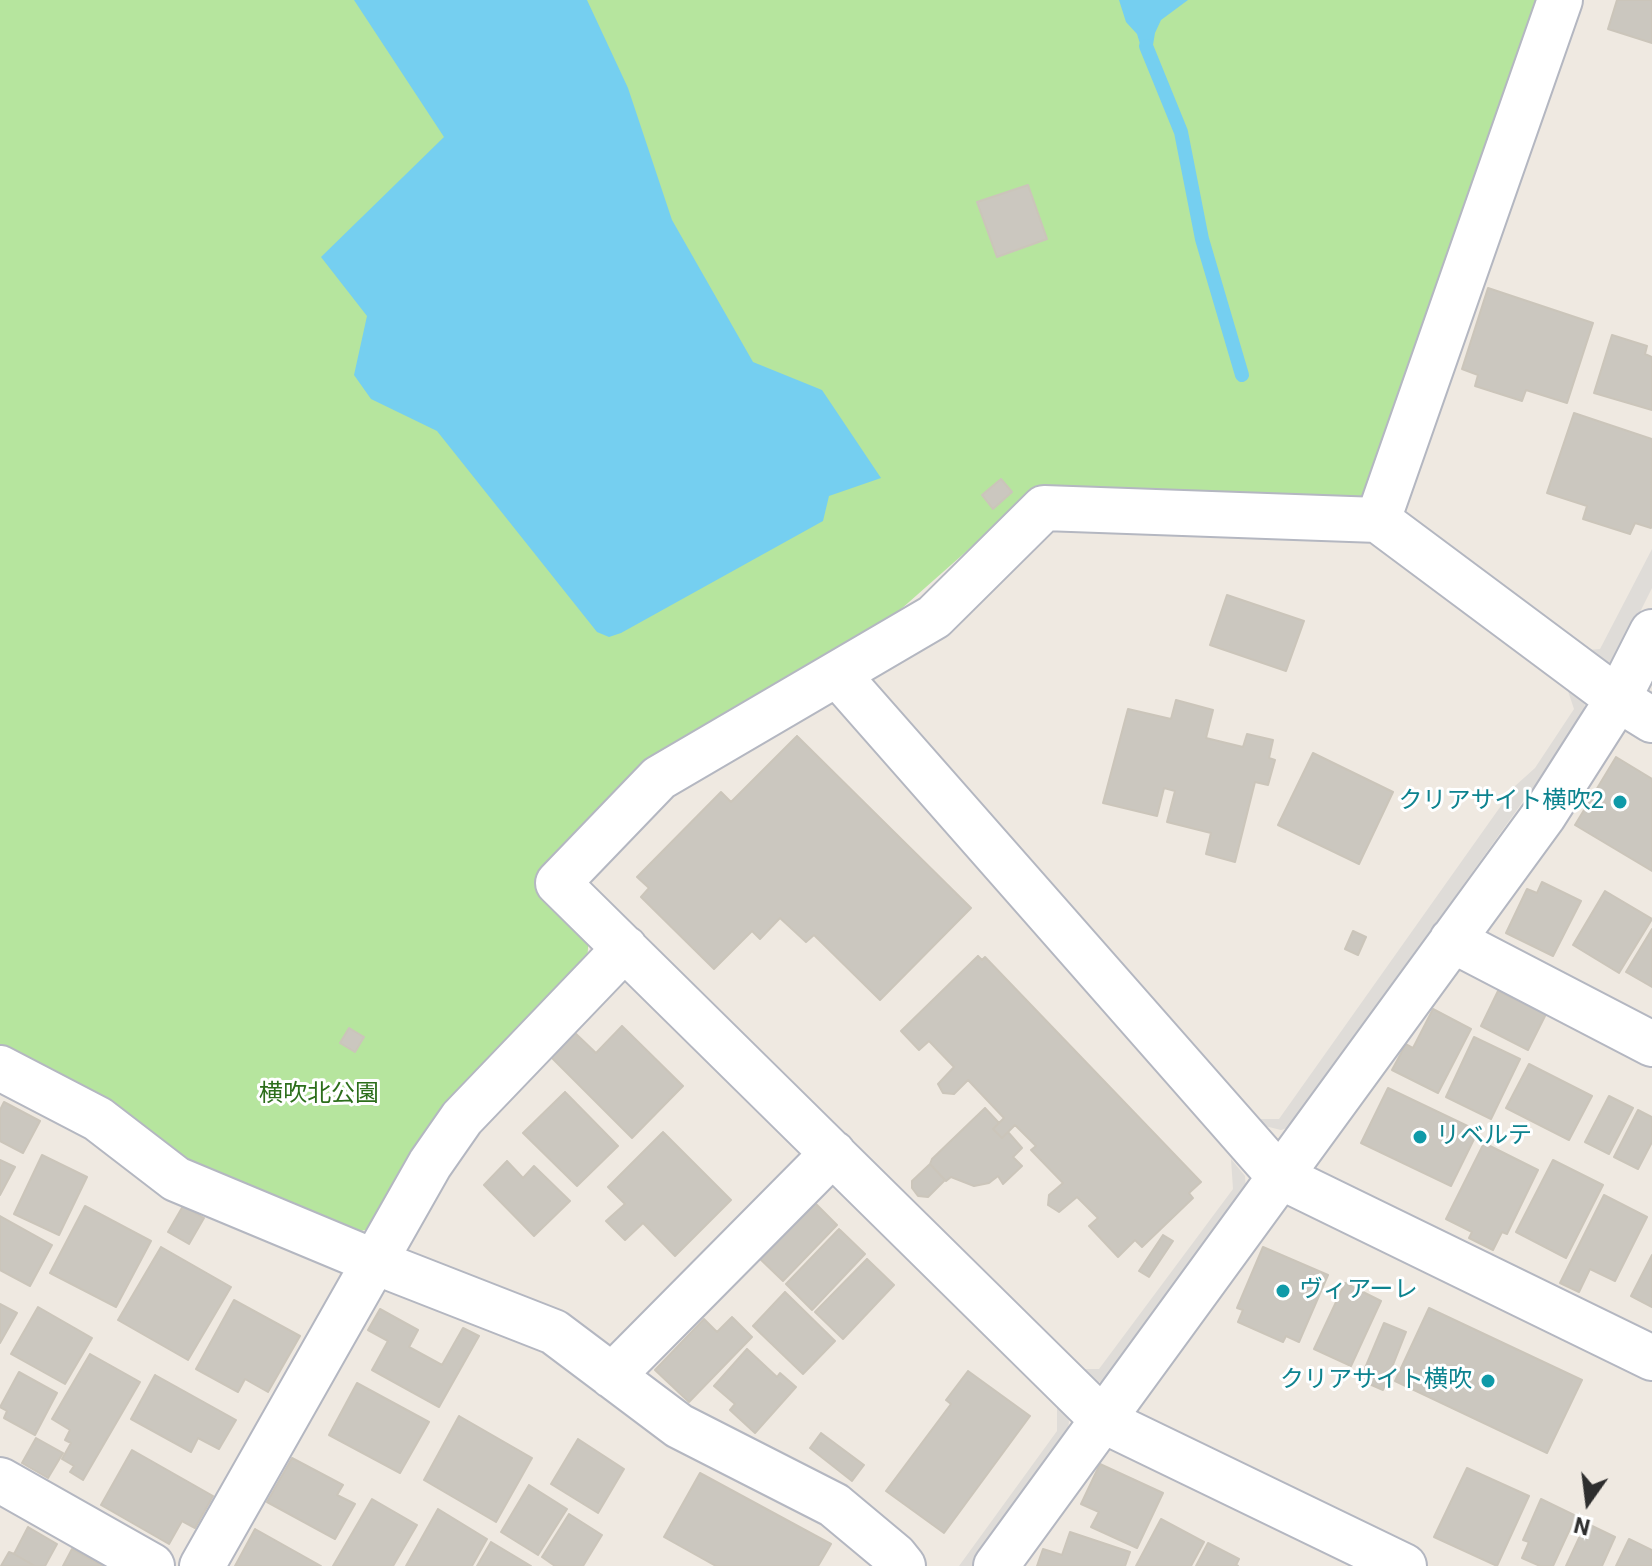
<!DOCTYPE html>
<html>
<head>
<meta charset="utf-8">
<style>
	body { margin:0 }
	#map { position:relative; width:1652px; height:1566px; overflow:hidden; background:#efe9e1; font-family:Roboto,sans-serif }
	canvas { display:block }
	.north { position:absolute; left:1548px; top:1462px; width:80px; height:80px; -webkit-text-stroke:6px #fff; paint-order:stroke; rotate:194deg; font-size:22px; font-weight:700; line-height:32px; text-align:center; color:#2e2e2e }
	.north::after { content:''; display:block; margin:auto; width:28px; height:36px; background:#2e2e2e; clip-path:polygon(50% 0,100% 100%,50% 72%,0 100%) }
</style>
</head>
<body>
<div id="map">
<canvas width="1652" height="1566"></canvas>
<div class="north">N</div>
</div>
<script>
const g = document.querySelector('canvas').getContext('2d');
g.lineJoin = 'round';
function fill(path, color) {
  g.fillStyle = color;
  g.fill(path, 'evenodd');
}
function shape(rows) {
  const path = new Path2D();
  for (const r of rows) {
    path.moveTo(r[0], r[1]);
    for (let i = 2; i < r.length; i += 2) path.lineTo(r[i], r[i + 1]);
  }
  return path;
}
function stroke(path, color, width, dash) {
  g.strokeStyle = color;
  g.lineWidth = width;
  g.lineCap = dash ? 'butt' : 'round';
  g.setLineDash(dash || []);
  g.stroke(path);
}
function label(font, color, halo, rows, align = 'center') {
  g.font = font + ' Roboto,"Noto Sans JP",sans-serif';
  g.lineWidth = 6;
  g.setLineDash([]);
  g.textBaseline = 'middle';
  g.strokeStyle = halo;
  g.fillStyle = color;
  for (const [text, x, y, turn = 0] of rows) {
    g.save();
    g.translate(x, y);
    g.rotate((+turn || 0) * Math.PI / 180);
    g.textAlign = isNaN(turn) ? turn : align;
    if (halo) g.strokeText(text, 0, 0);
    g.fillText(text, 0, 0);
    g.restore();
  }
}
fill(shape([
	[0,0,1541,0,1371,490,1355,502,1037,489,900,610,649,765,535,881,589,934,587,962,374,1228,352,1233,171,1151,0,1047]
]), '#b6e59e');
fill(shape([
	[1652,549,1652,588,1618,656,1607,665,1576,651,1600,649],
	[1566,685,1585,701,1584,713,1547,775,1524,800,1290,1127,1281,1130,1261,1125,1252,1119,1279,1119,1515,786,1535,768,1574,709],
	[1231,1159,1245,1176,1246,1191,1109,1379,1094,1384,1069,1369,1099,1369,1233,1189],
	[1057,1398,1066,1409,1069,1421,1067,1439,973,1566,959,1566,1057,1431]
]), '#dfdcd8');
fill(shape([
	[354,0,587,0,628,88,672,220,753,362,822,390,881,478,829,496,823,521,621,633,609,637,597,632,437,431,371,399,354,375,367,316,321,257,444,137],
	[1119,0,1188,0,1161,20,1155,33,1153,45,1141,47,1137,34,1126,22]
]), '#75cff0');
stroke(shape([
	[1146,46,1181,132,1202,239,1242,375]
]), '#75cff0', 14);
const building = shape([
	[1617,0,1652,0,1652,43,1608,29,1617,0],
	[1028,185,1047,239,997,257,977,202,1028,185],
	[1488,288,1593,323,1567,403,1526,390,1522,401,1475,386,1478,375,1462,369,1488,288],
	[1612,335,1647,346,1645,354,1652,357,1652,410,1594,393,1612,335],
	[1574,413,1652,439,1651,528,1635,523,1630,534,1583,519,1587,506,1547,493,1574,413],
	[1001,479,1012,492,993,509,982,495,1001,479],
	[1227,595,1304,621,1286,671,1210,645,1227,595],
	[1176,700,1213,710,1206,738,1243,747,1247,734,1273,740,1269,758,1275,760,1268,785,1255,782,1235,862,1206,854,1211,833,1167,822,1175,791,1164,788,1157,816,1103,803,1128,709,1171,719,1176,700],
	[797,736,971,908,880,1000,814,935,806,942,780,918,760,939,752,931,714,969,641,897,649,888,637,877,721,792,731,802,797,736],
	[1313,753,1393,792,1359,864,1278,825,1313,753],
	[1616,757,1652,779,1652,871,1575,825,1616,757],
	[1542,882,1581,901,1553,956,1506,933,1527,889,1537,893,1542,882],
	[1605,891,1652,919,1619,973,1573,945,1605,891],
	[1652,929,1652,987,1626,972,1652,929],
	[1353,931,1366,937,1358,955,1345,949,1353,931],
	[978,956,982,960,985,957,1201,1182,1189,1193,1193,1198,1142,1247,1135,1240,1118,1257,1089,1226,1098,1218,1077,1197,1059,1212,1048,1205,1049,1195,1063,1183,1031,1150,1036,1146,1015,1125,1002,1138,993,1129,1004,1118,968,1080,954,1094,943,1093,938,1084,954,1067,929,1041,919,1050,901,1031,978,956],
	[1498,991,1546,1014,1528,1050,1481,1026,1498,991],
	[1433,1009,1471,1029,1438,1093,1392,1070,1406,1044,1413,1048,1433,1009],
	[622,1026,683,1086,632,1138,549,1055,574,1032,596,1053,622,1026],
	[349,1028,364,1037,355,1052,340,1043,349,1028],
	[1474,1037,1520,1059,1491,1119,1446,1097,1474,1037],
	[1529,1064,1592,1096,1569,1140,1506,1108,1529,1064],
	[1388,1088,1478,1131,1451,1186,1361,1143,1388,1088],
	[565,1092,618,1146,577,1186,523,1133,565,1092],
	[1609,1096,1633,1108,1609,1154,1585,1142,1609,1096],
	[4,1102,40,1121,23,1153,0,1141,0,1110,4,1102],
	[985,1108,999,1123,993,1129,1002,1138,1008,1132,1022,1148,1013,1157,1022,1166,1003,1184,998,1176,989,1183,974,1186,951,1177,946,1181,930,1164,932,1159,985,1108],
	[1638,1110,1652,1117,1652,1142,1638,1169,1614,1157,1638,1110],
	[663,1132,731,1200,675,1256,643,1223,625,1240,606,1221,625,1204,608,1187,663,1132],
	[1484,1143,1538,1170,1507,1234,1502,1232,1493,1250,1469,1238,1472,1232,1446,1219,1484,1143],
	[42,1155,87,1177,59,1235,14,1214,42,1155],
	[0,1160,15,1167,0,1195,0,1160],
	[1553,1160,1603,1185,1566,1258,1516,1232,1553,1160],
	[507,1161,523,1178,534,1166,570,1201,534,1236,484,1185,507,1161],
	[930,1164,945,1180,928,1197,918,1196,912,1188,912,1181,930,1164],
	[1604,1195,1647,1217,1615,1281,1590,1269,1579,1292,1560,1283,1604,1195],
	[811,1199,837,1225,783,1281,756,1255,811,1199],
	[85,1206,151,1241,116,1307,50,1273,85,1206],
	[183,1206,204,1218,189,1244,168,1232,183,1206],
	[0,1216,52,1245,30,1286,0,1270,0,1216],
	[839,1229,865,1254,812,1310,786,1284,839,1229],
	[1163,1235,1173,1241,1149,1277,1139,1271,1163,1235],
	[161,1247,231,1287,188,1360,118,1320,161,1247],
	[1263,1247,1328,1275,1299,1342,1286,1336,1283,1342,1238,1322,1243,1310,1237,1308,1263,1247],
	[1652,1255,1652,1307,1631,1296,1652,1255],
	[867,1259,894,1285,843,1339,815,1312,867,1259],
	[1345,1283,1381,1301,1351,1366,1314,1349,1345,1283],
	[785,1292,835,1341,803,1374,753,1326,785,1292],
	[234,1300,300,1336,268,1392,245,1379,238,1392,196,1369,234,1300],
	[0,1304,17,1313,0,1343,0,1304],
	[38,1307,92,1338,65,1384,11,1354,38,1307],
	[1429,1308,1582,1380,1547,1453,1395,1381,1429,1308],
	[380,1309,418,1330,409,1347,442,1365,463,1328,479,1336,439,1407,372,1370,388,1341,368,1330,380,1309],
	[732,1317,752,1337,689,1402,655,1370,704,1319,717,1332,732,1317],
	[1384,1323,1406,1332,1383,1390,1360,1380,1384,1323],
	[747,1349,777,1377,780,1373,796,1387,755,1433,730,1410,735,1404,714,1386,747,1349],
	[90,1354,140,1382,83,1480,70,1472,74,1466,62,1459,71,1443,65,1440,70,1430,52,1419,90,1354],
	[968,1371,1030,1416,944,1533,886,1491,951,1404,946,1400,968,1371],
	[19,1372,57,1393,35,1435,4,1418,7,1411,0,1407,19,1372],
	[155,1375,236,1420,219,1449,198,1438,191,1452,131,1419,155,1375],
	[357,1383,429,1422,400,1473,329,1435,357,1383],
	[459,1416,532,1458,496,1522,424,1480,459,1416],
	[821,1433,864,1465,852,1481,810,1448,821,1433],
	[36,1438,63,1453,48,1478,22,1463,36,1438],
	[578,1439,624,1469,598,1513,551,1484,578,1439],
	[132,1450,213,1496,195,1528,182,1521,169,1544,101,1505,132,1450],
	[292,1458,343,1485,337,1495,355,1504,335,1539,267,1502,292,1458],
	[1100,1464,1163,1493,1137,1548,1091,1527,1099,1512,1081,1504,1100,1464],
	[1467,1468,1529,1496,1497,1566,1434,1537,1467,1468],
	[700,1473,831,1544,818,1566,716,1566,664,1537,700,1473],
	[529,1485,567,1509,538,1555,501,1532,529,1485],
	[372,1499,417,1525,393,1566,333,1566,372,1499],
	[1541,1499,1576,1516,1553,1566,1540,1566,1522,1558,1529,1542,1523,1540,1541,1499],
	[438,1509,487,1539,472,1566,406,1566,438,1509],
	[569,1514,602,1535,583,1566,555,1566,542,1557,569,1514],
	[1161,1519,1204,1542,1191,1566,1136,1566,1161,1519],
	[1586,1523,1615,1537,1602,1566,1566,1566,1586,1523],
	[28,1527,57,1544,45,1566,35,1566,14,1554,28,1527],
	[255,1529,321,1566,235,1566,255,1529],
	[1070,1532,1130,1552,1125,1566,1037,1566,1043,1549,1062,1555,1070,1532],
	[1629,1539,1652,1550,1652,1566,1616,1566,1629,1539],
	[491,1542,531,1566,477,1566,491,1542],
	[1208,1543,1239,1559,1236,1565,1238,1566,1196,1566,1208,1543],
	[72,1549,103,1566,63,1566,72,1549],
	[9,1552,14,1554,35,1566,1,1566,9,1552]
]);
fill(building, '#cbc7bf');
stroke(building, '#cbc5ba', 2);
const minor = shape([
	[1378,520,1560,0],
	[838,675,1279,1176,1652,1358],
	[1452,940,1652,1044],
	[0,1068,98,1119,176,1179,375,1262,554,1332,679,1426,834,1505,895,1556,903,1566],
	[612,1376,833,1153],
	[0,1480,152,1566],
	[202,1566,430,1164,462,1118,625,948],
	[996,1566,1544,815,1618,699,1652,632],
	[1404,1566,1104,1421,558,883,659,778,934,617,1044,508,1378,520,1618,699,1652,720]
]);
stroke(minor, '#b4b7c1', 48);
stroke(minor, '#fff', 44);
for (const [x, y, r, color] of [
	[1620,802,8,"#0f9aa8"],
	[1420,1137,8,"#0f9aa8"],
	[1283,1291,8,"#0f9aa8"],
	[1488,1381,8,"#0f9aa8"]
]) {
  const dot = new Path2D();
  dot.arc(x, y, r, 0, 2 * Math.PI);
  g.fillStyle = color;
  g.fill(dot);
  stroke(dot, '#fff', 3);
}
label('24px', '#0d838f', '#fff', [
	["クリアサイト横吹2",1604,802],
	["リベルテ",1436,1137,"left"],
	["ヴィアーレ",1299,1291,"left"],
	["クリアサイト横吹",1472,1381]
], 'right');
label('24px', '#2c6e1b', '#fff', [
	["横吹北公園",319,1095]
]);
</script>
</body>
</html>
